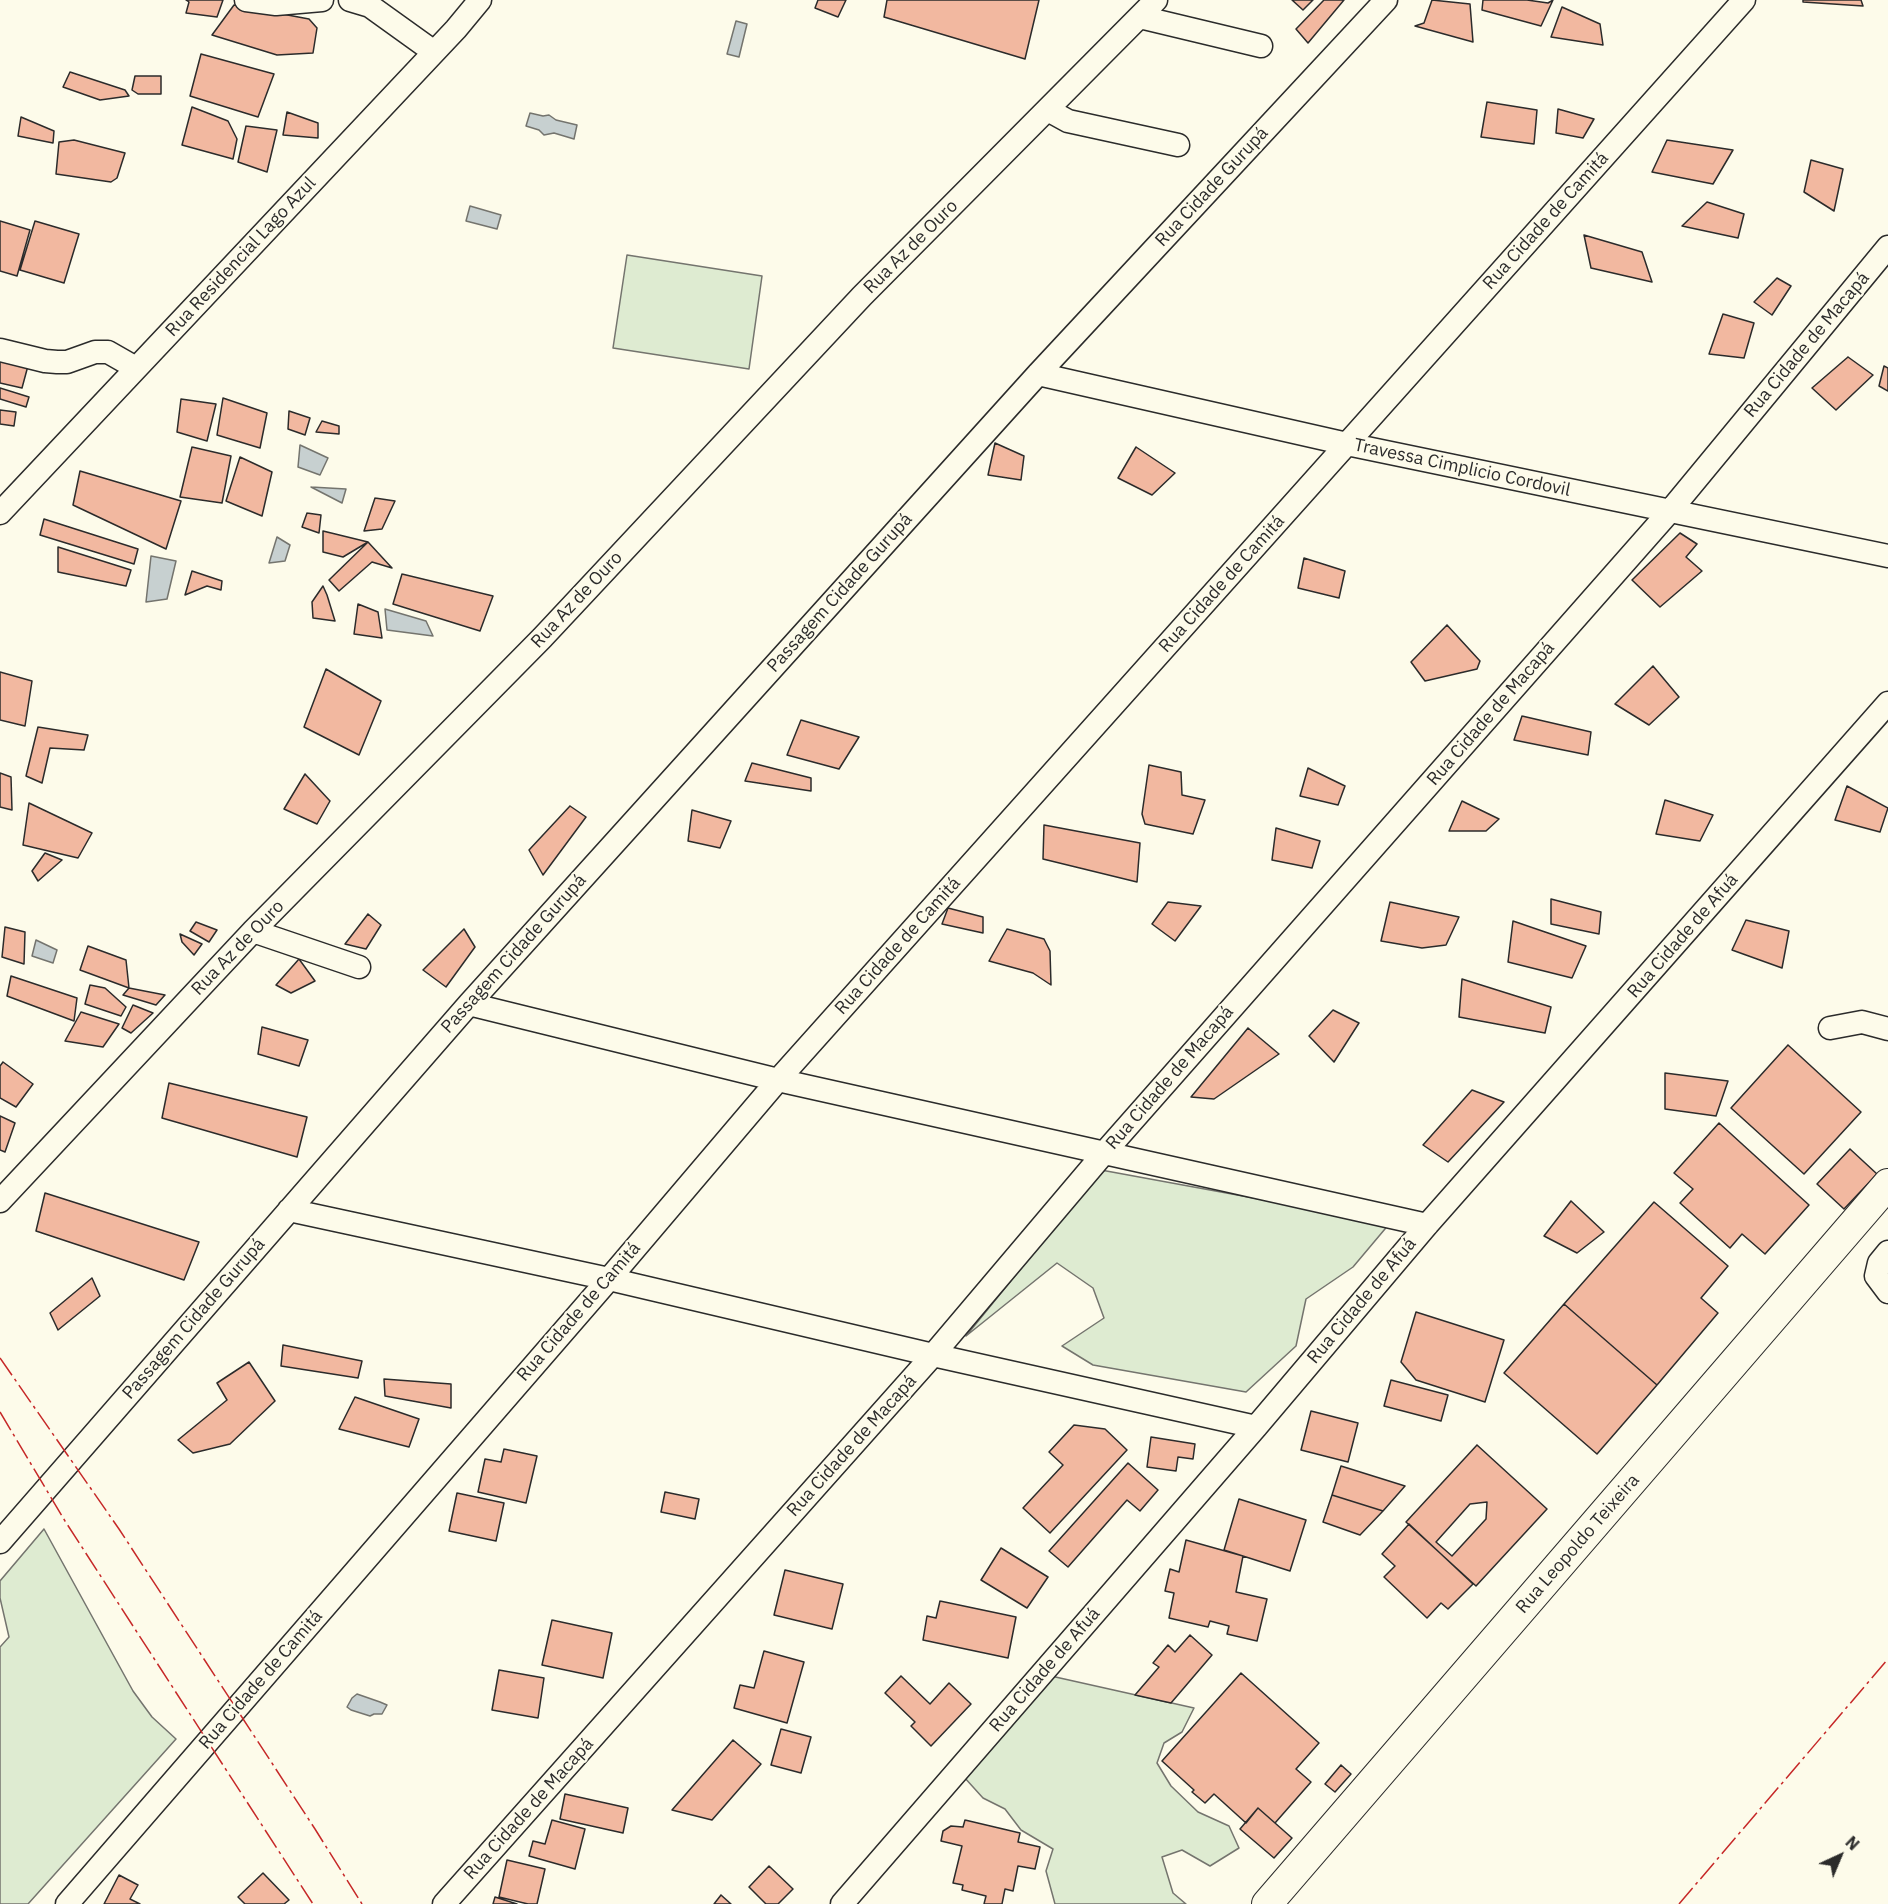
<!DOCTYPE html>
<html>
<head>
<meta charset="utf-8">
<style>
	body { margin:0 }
	#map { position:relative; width:1888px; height:1904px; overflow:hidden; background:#fdfbea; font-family:"IBM Plex Sans",sans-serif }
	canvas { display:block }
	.north { position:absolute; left:1810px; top:1826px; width:60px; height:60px; -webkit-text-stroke:4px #fdfbea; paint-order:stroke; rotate:44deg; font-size:16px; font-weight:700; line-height:24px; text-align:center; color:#2b2b2b }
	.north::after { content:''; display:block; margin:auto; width:21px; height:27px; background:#2b2b2b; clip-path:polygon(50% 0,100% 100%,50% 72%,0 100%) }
</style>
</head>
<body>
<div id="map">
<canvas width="1888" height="1904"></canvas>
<div class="north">N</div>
</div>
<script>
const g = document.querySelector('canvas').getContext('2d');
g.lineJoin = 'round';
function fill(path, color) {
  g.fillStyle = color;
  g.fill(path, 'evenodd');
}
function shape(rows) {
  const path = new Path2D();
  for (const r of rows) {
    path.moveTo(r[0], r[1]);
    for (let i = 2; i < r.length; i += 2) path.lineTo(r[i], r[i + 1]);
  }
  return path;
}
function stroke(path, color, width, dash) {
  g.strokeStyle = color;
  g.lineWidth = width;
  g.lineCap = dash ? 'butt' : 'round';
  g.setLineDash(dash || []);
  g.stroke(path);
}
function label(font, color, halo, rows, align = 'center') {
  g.font = font + ' "IBM Plex Sans",sans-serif';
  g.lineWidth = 4.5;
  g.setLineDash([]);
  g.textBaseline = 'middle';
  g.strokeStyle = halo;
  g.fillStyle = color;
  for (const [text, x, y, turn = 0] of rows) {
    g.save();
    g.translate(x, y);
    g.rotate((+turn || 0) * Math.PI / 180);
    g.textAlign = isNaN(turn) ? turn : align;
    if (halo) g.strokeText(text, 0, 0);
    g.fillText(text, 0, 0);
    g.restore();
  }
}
const green = shape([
	[627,255,762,276,749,369,613,348,627,255],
	[1101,1170,1390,1223,1353,1267,1306,1299,1296,1346,1246,1392,1093,1365,1062,1346,1104,1318,1093,1288,1057,1263,966,1336,1101,1170],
	[44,1529,133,1691,152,1717,176,1739,28,1904,0,1904,0,1647,9,1637,0,1598,0,1581,44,1529],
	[1051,1676,1194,1708,1182,1732,1164,1743,1157,1763,1171,1786,1198,1812,1229,1826,1239,1848,1210,1866,1182,1850,1162,1857,1173,1893,1186,1904,1055,1904,1046,1871,1053,1849,1021,1830,1005,1809,983,1798,964,1777,1051,1676]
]);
fill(green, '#deebd1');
stroke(green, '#74746e', 1.5);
const water = shape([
	[736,21,747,24,739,57,727,54,736,21],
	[530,113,543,116,549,115,556,120,577,125,574,139,554,133,544,135,539,130,526,126,530,113],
	[470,206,501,215,497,229,466,221,470,206],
	[300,445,328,458,320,475,298,467,300,445],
	[311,487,346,489,342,503,311,487],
	[277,537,290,545,285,561,269,563,277,537],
	[151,556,176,561,167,599,146,602,151,556],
	[385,609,426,621,433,636,387,630,385,609],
	[36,940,57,950,53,963,32,956,36,940],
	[357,1694,380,1702,387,1705,382,1714,374,1714,370,1716,351,1710,347,1707,352,1698,357,1694]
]);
fill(water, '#c7d0d0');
stroke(water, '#74746e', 1.5);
const building = shape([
	[186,0,223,0,217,17,186,13,189,2,186,0],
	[818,0,846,0,838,17,815,8,818,0],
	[887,0,1039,0,1025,59,884,17,887,0],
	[1292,0,1313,0,1303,10,1292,0],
	[1324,0,1344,0,1308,43,1296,29,1324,0],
	[1432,0,1470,4,1473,42,1415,26,1424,23,1432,0],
	[1483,0,1527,0,1548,3,1553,0,1541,26,1482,10,1483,0],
	[1803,0,1861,0,1863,6,1803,2,1803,0],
	[234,5,309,19,317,28,313,53,277,55,212,35,234,5],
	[1562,7,1600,24,1603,45,1551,37,1562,7],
	[201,54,274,74,258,117,190,96,201,54],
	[70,72,125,90,129,96,100,100,63,87,70,72],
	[135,76,161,76,161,94,138,94,132,90,135,76],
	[1487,102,1537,110,1534,144,1481,137,1487,102],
	[192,107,228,121,237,139,233,159,182,145,192,107],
	[1558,109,1594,119,1583,138,1556,133,1558,109],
	[287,112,318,123,318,138,283,135,287,112],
	[21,117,54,131,53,143,18,136,21,117],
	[246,126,277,130,267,172,238,162,246,126],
	[74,140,125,153,117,178,111,182,56,174,59,142,74,140],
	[1667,140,1733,150,1713,184,1652,172,1667,140],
	[1811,160,1843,169,1834,211,1804,192,1811,160],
	[1707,202,1744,214,1738,238,1682,226,1707,202],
	[0,221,30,230,17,276,0,271,0,221],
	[35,221,79,234,64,283,20,270,35,221],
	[1584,235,1642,252,1652,282,1591,268,1584,235],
	[1777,278,1791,286,1772,315,1754,302,1777,278],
	[1723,314,1754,323,1744,358,1709,354,1723,314],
	[0,355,29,362,22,388,0,383,0,355],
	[1848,357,1873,375,1836,410,1812,388,1848,357],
	[1884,366,1888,368,1888,391,1879,386,1884,366],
	[0,388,29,397,26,407,0,399,0,388],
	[223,398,267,413,260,448,217,435,223,398],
	[181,399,216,404,207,441,177,432,181,399],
	[0,410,16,412,14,426,0,424,0,410],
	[289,411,310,418,305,435,288,429,289,411],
	[322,421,339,426,339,434,316,432,322,421],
	[995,443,1024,456,1021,480,988,475,995,443],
	[192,447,231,456,222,503,180,497,192,447],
	[1136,447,1175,473,1152,495,1118,478,1136,447],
	[240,457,272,472,262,516,226,501,240,457],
	[80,471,181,501,166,549,73,505,80,471],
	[375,498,395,501,382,529,364,531,375,498],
	[307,513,321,515,319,533,302,527,307,513],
	[44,519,138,549,134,564,40,535,44,519],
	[323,531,368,542,343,557,323,552,323,531],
	[1680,533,1697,544,1686,557,1702,571,1660,607,1632,580,1680,533],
	[368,542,392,568,372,562,339,591,329,580,368,542],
	[58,547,131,570,126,586,58,572,58,547],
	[1304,558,1345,571,1339,598,1298,588,1304,558],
	[192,571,222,581,221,590,207,586,185,595,192,571],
	[402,574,493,596,480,631,393,604,402,574],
	[323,586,327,595,335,621,313,618,312,602,323,586],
	[358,604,378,612,382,638,354,634,358,604],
	[1447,625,1480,661,1477,669,1425,681,1411,662,1447,625],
	[1653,666,1679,697,1649,725,1615,704,1653,666],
	[326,669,381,701,359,755,304,727,326,669],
	[0,672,32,681,25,726,0,720,0,672],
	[1522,716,1591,732,1588,755,1514,740,1522,716],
	[801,720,859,737,839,769,787,755,801,720],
	[38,727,88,735,84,750,50,748,42,783,26,776,38,727],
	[752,763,811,778,811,791,745,781,752,763],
	[1149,765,1181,772,1182,795,1205,800,1193,834,1145,824,1142,814,1149,765],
	[1308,768,1345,786,1338,805,1300,796,1308,768],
	[0,773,11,777,12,810,0,807,0,773],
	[305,774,330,801,317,824,284,809,305,774],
	[1847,786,1888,808,1880,832,1835,820,1847,786],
	[1665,800,1713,815,1700,841,1656,834,1665,800],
	[1462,801,1499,819,1486,831,1449,831,1462,801],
	[29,803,92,833,78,858,23,845,29,803],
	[570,806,586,817,543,875,529,850,570,806],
	[692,810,731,821,720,848,688,841,692,810],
	[1044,825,1140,843,1137,882,1043,859,1044,825],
	[1276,828,1320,841,1312,868,1272,860,1276,828],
	[45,853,62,860,38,881,32,871,45,853],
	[1551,899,1601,912,1599,934,1551,924,1551,899],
	[1168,902,1201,906,1175,941,1152,924,1168,902],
	[1390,902,1459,917,1446,945,1422,948,1381,941,1390,902],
	[948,908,983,917,983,933,942,924,948,908],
	[368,914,381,925,366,949,345,944,368,914],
	[1746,920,1789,931,1782,968,1732,950,1746,920],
	[1513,921,1586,946,1572,978,1508,962,1513,921],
	[196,922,217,930,209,942,190,931,196,922],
	[5,927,25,932,24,964,2,957,5,927],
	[464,929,475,947,446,987,423,970,464,929],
	[1007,929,1044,939,1050,951,1051,985,1033,973,989,961,1007,929],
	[180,934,202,944,194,955,182,942,180,934],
	[88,946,126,960,129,988,80,970,88,946],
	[299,959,315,981,291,993,276,985,299,959],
	[11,976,77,998,74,1021,7,996,11,976],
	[1462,979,1551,1007,1545,1033,1459,1017,1462,979],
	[90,985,105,988,126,1007,121,1016,85,1004,90,985],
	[129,988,165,995,156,1005,123,995,129,988],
	[133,1005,153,1013,131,1033,122,1028,133,1005],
	[1333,1010,1359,1023,1334,1062,1309,1036,1333,1010],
	[81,1012,119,1024,103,1047,65,1041,81,1012],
	[262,1027,308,1040,299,1066,258,1054,262,1027],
	[1248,1028,1279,1054,1214,1099,1191,1097,1248,1028],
	[1788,1045,1861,1112,1804,1174,1731,1108,1788,1045],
	[3,1062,33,1084,16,1107,0,1098,0,1066,3,1062],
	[1665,1073,1728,1081,1716,1116,1665,1109,1665,1073],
	[169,1083,307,1117,297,1157,162,1118,169,1083],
	[1472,1090,1504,1102,1448,1162,1423,1145,1472,1090],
	[0,1116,15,1123,5,1152,0,1150,0,1116],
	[1719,1123,1809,1205,1765,1254,1742,1234,1730,1248,1680,1203,1693,1189,1674,1173,1719,1123],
	[1850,1149,1877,1174,1844,1209,1817,1184,1850,1149],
	[45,1193,199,1242,184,1280,36,1231,45,1193],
	[1571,1201,1604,1232,1577,1253,1544,1236,1571,1201],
	[1654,1202,1728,1266,1701,1298,1718,1313,1657,1385,1564,1304,1654,1202],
	[92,1278,100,1296,58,1330,50,1313,92,1278],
	[1564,1304,1657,1385,1597,1454,1504,1373,1564,1304],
	[1416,1312,1504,1340,1485,1402,1416,1380,1401,1362,1416,1312],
	[283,1345,362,1361,358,1378,281,1366,283,1345],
	[249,1362,275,1401,230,1444,193,1453,178,1440,227,1400,217,1383,249,1362],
	[384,1379,451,1384,451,1408,385,1396,384,1379],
	[1391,1380,1448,1395,1441,1421,1384,1406,1391,1380],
	[355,1397,419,1419,409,1447,339,1429,355,1397],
	[1311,1411,1358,1423,1348,1462,1301,1450,1311,1411],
	[1074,1425,1105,1429,1127,1450,1050,1533,1023,1508,1063,1465,1049,1452,1074,1425],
	[1151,1437,1195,1444,1193,1459,1178,1457,1176,1471,1147,1467,1151,1437],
	[1477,1445,1547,1509,1476,1586,1406,1522,1477,1445],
	[1487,1502,1486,1519,1452,1556,1436,1542,1470,1504,1487,1502],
	[504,1449,537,1456,526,1503,478,1492,485,1459,501,1462,504,1449],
	[1128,1463,1158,1490,1140,1511,1127,1500,1068,1567,1049,1551,1128,1463],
	[1341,1466,1405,1486,1383,1511,1332,1495,1341,1466],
	[665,1492,699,1499,695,1519,661,1512,665,1492],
	[457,1493,504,1503,496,1541,449,1531,457,1493],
	[1332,1495,1383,1511,1360,1535,1323,1522,1332,1495],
	[1239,1499,1306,1520,1290,1571,1224,1550,1239,1499],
	[1409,1524,1473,1584,1448,1609,1441,1603,1427,1618,1384,1577,1395,1566,1382,1554,1409,1524],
	[1186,1540,1243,1556,1236,1592,1267,1599,1257,1641,1227,1634,1229,1626,1210,1621,1208,1627,1169,1618,1174,1593,1165,1591,1170,1569,1179,1572,1186,1540],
	[1001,1548,1048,1577,1027,1608,981,1580,1001,1548],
	[785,1570,843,1584,832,1629,774,1615,785,1570],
	[940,1601,1016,1617,1008,1658,923,1640,927,1616,936,1618,940,1601],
	[552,1620,612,1633,603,1678,542,1665,552,1620],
	[1190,1635,1212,1655,1171,1703,1135,1695,1159,1667,1153,1663,1168,1645,1175,1652,1190,1635],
	[764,1651,804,1662,787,1723,734,1708,740,1685,754,1688,764,1651],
	[499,1670,544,1678,538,1718,492,1710,499,1670],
	[1241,1673,1319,1743,1296,1769,1311,1782,1275,1823,1258,1808,1246,1823,1214,1794,1205,1803,1192,1792,1194,1790,1162,1761,1241,1673],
	[901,1676,930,1704,949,1683,971,1704,931,1746,911,1726,915,1722,885,1693,901,1676],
	[781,1729,811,1737,801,1773,771,1765,781,1729],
	[733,1740,761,1764,712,1820,672,1810,733,1740],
	[1341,1765,1351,1774,1335,1792,1325,1784,1341,1765],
	[565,1794,628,1808,623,1833,560,1819,565,1794],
	[1258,1808,1292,1838,1274,1858,1240,1829,1258,1808],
	[552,1820,585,1829,575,1869,529,1856,533,1841,545,1844,552,1820],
	[965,1820,1020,1833,1018,1842,1040,1847,1035,1869,1018,1866,1013,1891,1005,1889,1002,1904,984,1904,986,1896,962,1890,963,1885,953,1883,962,1846,941,1841,943,1831,951,1826,963,1827,965,1820],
	[507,1860,545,1869,537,1904,528,1904,499,1897,507,1860],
	[769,1866,793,1889,778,1904,766,1904,749,1887,769,1866],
	[263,1873,289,1900,284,1904,245,1904,238,1897,263,1873],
	[119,1875,138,1885,130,1899,140,1904,104,1904,119,1875],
	[721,1895,731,1904,714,1904,721,1895],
	[495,1897,517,1904,493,1904,495,1897]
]);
fill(building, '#f2b8a0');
stroke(building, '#2b2b2b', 1.5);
const minor = shape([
	[246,0,276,4,322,0],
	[350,0,370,6,434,52],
	[1140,17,1261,46],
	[1048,110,1068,121,1178,145],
	[0,350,45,361,57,362,67,362,95,352,108,352,136,368],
	[1038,374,1347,444,1888,556],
	[0,513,456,29,480,0],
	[253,931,359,967],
	[469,1004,778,1080,1427,1225],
	[1830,1028,1862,1022,1888,1029],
	[0,1201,253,931,542,638,862,296,1156,0],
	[289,1210,609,1279,933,1355,1256,1427],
	[1888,1252,1879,1263,1876,1276,1888,1292],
	[0,1542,469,1004,1038,374,1386,0],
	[67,1904,609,1279,778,1080,1744,0],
	[444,1904,933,1355,1104,1153,1670,511,1888,247],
	[842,1904,1256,1427,1427,1225,1888,703]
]);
const major = shape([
	[1267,1904,1888,1184]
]);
stroke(minor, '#2b2b2b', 25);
stroke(major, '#2b2b2b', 32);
stroke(minor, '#fdfbea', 22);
stroke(major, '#fdfbea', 30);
stroke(shape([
	[0,1358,119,1529,315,1829,362,1904],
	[0,1412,65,1521,313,1904],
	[1679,1904,1888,1659]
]), '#c62828', 1.5, [21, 4.5, 3, 4.5]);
label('18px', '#2b2b2b', '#fdfbea', [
	["Rua Cidade Gurupá",1212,187,-47],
	["Rua Cidade de Camitá",1546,221,-48],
	["Rua Az de Ouro",911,247,-45],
	["Rua Residencial Lago Azul",241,257,-47],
	["Rua Cidade de Macapá",1807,345,-50],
	["Travessa Cimplicio Cordovil",1462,468,12],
	["Rua Cidade de Camitá",1222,584,-48],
	["Passagem Cidade Gurupá",840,593,-48],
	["Rua Az de Ouro",577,600,-47],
	["Rua Cidade de Macapá",1491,714,-49],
	["Rua Cidade de Afuá",1683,936,-49],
	["Rua Cidade de Camitá",898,946,-48],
	["Rua Az de Ouro",238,948,-46],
	["Passagem Cidade Gurupá",514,954,-48],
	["Rua Cidade de Macapá",1170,1078,-49],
	["Rua Cidade de Afuá",1362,1301,-50],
	["Rua Cidade de Camitá",579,1312,-49],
	["Passagem Cidade Gurupá",194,1319,-49],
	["Rua Cidade de Macapá",852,1446,-48],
	["Rua Leopoldo Teixeira",1578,1544,-49],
	["Rua Cidade de Afuá",1045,1670,-49],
	["Rua Cidade de Camitá",261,1680,-49],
	["Rua Cidade de Macapá",529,1809,-48]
]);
</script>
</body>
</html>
